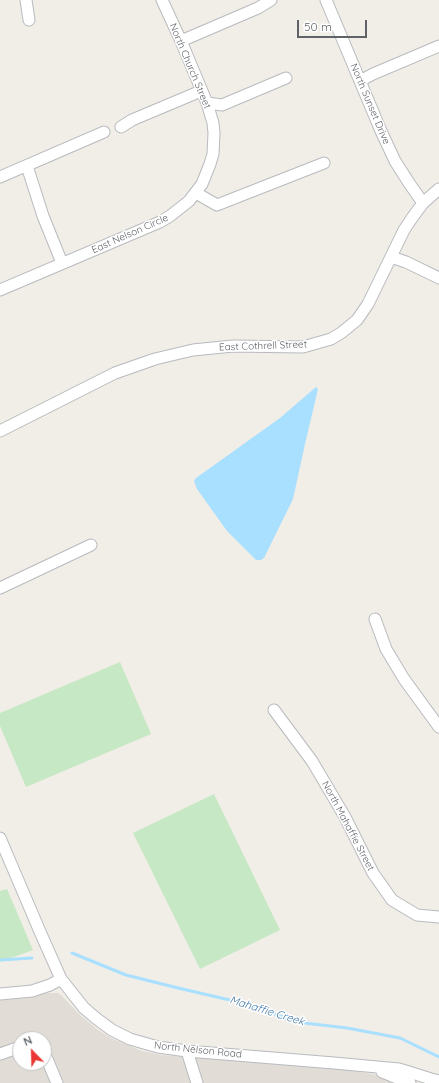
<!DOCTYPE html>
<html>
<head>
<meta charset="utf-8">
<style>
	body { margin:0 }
	#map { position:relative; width:439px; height:1083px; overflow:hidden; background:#f1eee7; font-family:Quicksand,sans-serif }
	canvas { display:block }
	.north { position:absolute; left:12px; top:1031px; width:40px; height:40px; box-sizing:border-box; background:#fff; border:1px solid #bfc1c3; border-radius:50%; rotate:337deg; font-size:11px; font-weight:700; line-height:16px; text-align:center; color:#5f6368 }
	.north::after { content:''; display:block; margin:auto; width:14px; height:18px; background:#ea3735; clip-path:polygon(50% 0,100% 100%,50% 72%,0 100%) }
	.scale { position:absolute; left:297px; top:20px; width:70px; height:18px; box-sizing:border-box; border:2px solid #5f6368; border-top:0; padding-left:5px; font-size:12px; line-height:14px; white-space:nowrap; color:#5f6368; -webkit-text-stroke:3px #fff; paint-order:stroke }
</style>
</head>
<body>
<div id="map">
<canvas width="439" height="1083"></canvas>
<div class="north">N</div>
<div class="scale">50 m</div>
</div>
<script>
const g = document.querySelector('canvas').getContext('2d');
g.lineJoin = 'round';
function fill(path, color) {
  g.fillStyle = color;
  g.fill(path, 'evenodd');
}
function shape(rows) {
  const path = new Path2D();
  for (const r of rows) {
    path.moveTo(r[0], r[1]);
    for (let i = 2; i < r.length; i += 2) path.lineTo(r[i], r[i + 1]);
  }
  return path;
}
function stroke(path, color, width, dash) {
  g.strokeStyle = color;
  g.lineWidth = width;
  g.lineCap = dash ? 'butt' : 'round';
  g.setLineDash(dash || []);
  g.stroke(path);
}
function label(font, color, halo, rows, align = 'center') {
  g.font = font + ' Quicksand,sans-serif';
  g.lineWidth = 3;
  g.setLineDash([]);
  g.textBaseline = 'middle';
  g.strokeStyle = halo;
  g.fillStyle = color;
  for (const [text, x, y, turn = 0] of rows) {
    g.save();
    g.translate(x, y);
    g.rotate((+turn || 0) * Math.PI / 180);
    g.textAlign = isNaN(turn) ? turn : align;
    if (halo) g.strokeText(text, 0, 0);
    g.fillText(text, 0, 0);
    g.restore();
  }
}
fill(shape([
	[48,993,58,993,61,995,80,1015,98,1030,111,1038,142,1051,161,1055,356,1071,388,1077,403,1083,0,1083,0,1000,7,1000,30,997],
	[20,1039,44,1039,44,1063,20,1063]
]), '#e1ddd6');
fill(shape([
	[120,662,151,734,26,787,0,726,0,713],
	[214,794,280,930,200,969,133,833],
	[7,889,33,950,0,962,0,891]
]), '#c7e8c4');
fill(shape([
	[316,387,318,389,305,444,293,499,264,558,261,560,256,560,227,531,197,489,194,481,196,478,280,418]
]), '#a9dfff');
stroke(shape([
	[72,953,126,975,178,988,247,1004,296,1022,347,1028,400,1038,439,1057],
	[0,960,32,958]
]), '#a9dfff', 3);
const minor = shape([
	[26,0,29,20],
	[326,0,381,131,395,161,409,183,423,203],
	[181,41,258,8,271,0],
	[360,81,373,74,439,46],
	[207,103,222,105,286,78],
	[121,127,132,120,201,91],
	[27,166,43,216,62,263],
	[0,177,104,132],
	[196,193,217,205,324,163],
	[391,257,406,262,439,278],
	[0,290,160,222,170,216,189,201,202,184,210,164,213,154,214,133,213,123,207,103,181,41,162,0],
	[0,431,115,373,155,359,193,350,233,346,303,347,331,339,341,333,357,320,368,304,404,230,412,218,423,203,439,189],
	[0,588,91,545],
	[375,619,386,649,404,679,439,727],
	[274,710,312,761,345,817,373,873,392,900,417,915,439,917],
	[0,838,41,934,61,979,84,1008,97,1019,112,1030,130,1039,158,1047,187,1051,334,1063,399,1069,409,1072,431,1079,439,1081],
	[0,994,32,991,50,985,61,979],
	[187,1051,197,1083],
	[44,1052,57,1083],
	[0,1054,20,1047],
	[382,1072,410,1083]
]);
stroke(minor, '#b8babe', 13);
stroke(minor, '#fff', 11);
label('10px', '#5f6368', '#fff', [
	["North Church Street",190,66,67],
	["North Sunset Drive",370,104,67],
	["East Nelson Circle",130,234,-24],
	["East Cothrell Street",263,346,-2],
	["North Mahaffie Street",348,826,62],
	["North Nelson Road",198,1050,6]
]);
label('italic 11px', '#417aaa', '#fff', [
	["Mahaffie Creek",267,1011,17]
]);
</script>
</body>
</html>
